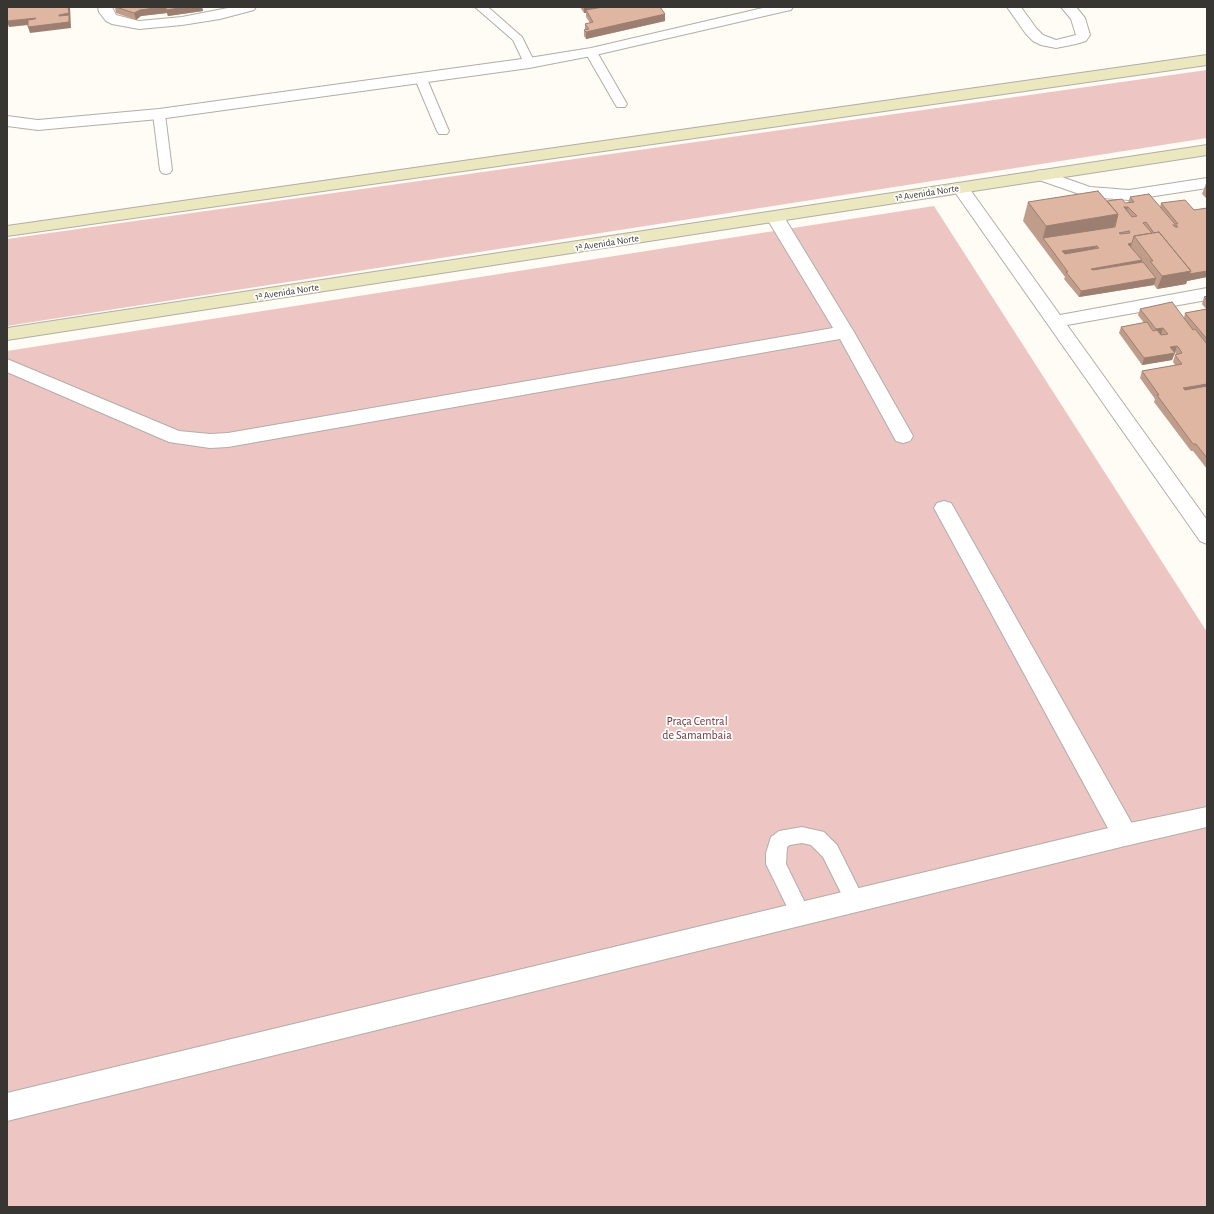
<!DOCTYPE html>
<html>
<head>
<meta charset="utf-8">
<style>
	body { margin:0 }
	#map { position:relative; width:1214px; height:1214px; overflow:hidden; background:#fffbf5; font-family:"Alegreya Sans",sans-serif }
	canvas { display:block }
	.frame { position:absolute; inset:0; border:8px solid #383633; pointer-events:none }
</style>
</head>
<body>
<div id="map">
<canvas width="1214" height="1214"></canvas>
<div class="frame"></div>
</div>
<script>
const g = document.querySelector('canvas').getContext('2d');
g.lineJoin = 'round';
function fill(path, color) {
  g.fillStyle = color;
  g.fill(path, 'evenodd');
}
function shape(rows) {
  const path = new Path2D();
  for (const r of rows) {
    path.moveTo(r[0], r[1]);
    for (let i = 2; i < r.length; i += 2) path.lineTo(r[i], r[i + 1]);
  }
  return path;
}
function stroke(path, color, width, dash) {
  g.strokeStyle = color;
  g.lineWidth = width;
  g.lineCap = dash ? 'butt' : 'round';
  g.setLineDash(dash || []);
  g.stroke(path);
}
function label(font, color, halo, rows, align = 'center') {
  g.font = font + ' "Alegreya Sans",sans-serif';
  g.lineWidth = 3.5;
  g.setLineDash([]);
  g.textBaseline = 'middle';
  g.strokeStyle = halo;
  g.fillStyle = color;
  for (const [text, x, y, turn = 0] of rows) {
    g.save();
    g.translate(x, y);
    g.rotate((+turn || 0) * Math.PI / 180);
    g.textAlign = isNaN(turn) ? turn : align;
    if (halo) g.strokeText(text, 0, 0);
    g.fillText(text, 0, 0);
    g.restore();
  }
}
fill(shape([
	[1207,70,1207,138,7,326,7,239],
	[934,206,1207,632,1207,1207,7,1207,7,351]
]), '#edc6c4');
const service = shape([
	[475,7,488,7,522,37,535,63,533,65,525,65,513,40,475,7],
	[591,49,595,50,597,52,627,104,625,107,617,107,615,104,585,52,587,50,591,49],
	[421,75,425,76,427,79,449,131,447,134,439,134,437,131,415,79,417,76,421,75],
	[159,110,163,111,165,114,172,170,170,173,166,174,162,173,160,170,153,114,155,111,159,110],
	[802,827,824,832,837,845,865,901,862,907,855,910,848,907,823,857,811,845,802,843,790,845,787,847,786,864,811,915,808,921,801,924,794,921,766,864,766,853,771,837,779,831,802,827]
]);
const minor = shape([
	[98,7,112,7,116,15,139,21,182,17,233,7,256,7,254,10,220,19,182,25,139,29,112,24,106,21,99,12,98,7],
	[767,7,793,7,791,10,786,11,591,56,529,68,159,119,38,130,7,126,7,116,38,120,159,109,529,58,591,48,767,7],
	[1007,7,1021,7,1036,28,1043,35,1056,40,1076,35,1071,19,1061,7,1076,7,1085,18,1090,35,1086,41,1076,44,1056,48,1041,45,1033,41,1026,34,1007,7],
	[1042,170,1090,187,1129,190,1207,178,1207,188,1129,200,1088,197,1036,179,1034,175,1036,171,1042,170],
	[960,183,966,184,1060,315,1207,288,1207,300,1067,325,1207,520,1207,544,1200,541,952,188,954,184,960,183],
	[775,212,781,213,784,217,854,332,913,436,910,441,903,443,896,441,840,339,228,447,210,448,169,442,7,372,7,359,179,431,210,434,228,433,833,328,766,217,769,213,775,212],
	[944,501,951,503,954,508,1134,827,1137,835,1134,843,1125,846,1116,843,934,508,937,503,944,501]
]);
const tertiary = shape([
	[1207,807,1207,827,1125,846,7,1121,7,1093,1125,824,1207,807]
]);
const secondary = shape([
	[1207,55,1207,65,7,236,7,226,1207,55],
	[1207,145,1207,155,7,340,7,328,1207,145]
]);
stroke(service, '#b2ada7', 2);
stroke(minor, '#b2ada7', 2);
stroke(tertiary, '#b2ada7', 2);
stroke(secondary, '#b2ada7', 2);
fill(service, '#fff');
fill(minor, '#fff');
fill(tertiary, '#fff');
fill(secondary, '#ebe7bf');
fill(shape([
	[115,7,202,7,203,11,168,16,167,13,141,16,136,20,116,13],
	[580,7,660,7,665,14,665,21,586,39,584,36,584,30,585,30,585,24,590,23,586,17,586,13,584,13],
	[1207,181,1207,199,1202,194],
	[1130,197,1160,207,1161,203,1194,210,1207,208,1207,277,1187,281,1186,284,1157,289,1154,285,1079,297,1064,279,1065,277,1023,221,1028,202,1107,201,1125,203,1128,203],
	[1207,296,1207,469,1193,451,1191,451,1154,402,1155,399,1140,378,1142,371,1175,365,1173,362,1175,355,1176,354,1175,352,1174,353,1172,360,1142,365,1119,333,1121,327,1144,323,1138,315,1140,309,1184,318,1185,313,1206,309,1202,304,1204,297]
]), '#c09d8b');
fill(shape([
	[68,7,70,7,71,28,30,33,28,27,59,15],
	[162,7,202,7,203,11,168,16,167,13,141,16,136,20,134,13,140,10],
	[584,7,618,7,586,10,586,13,584,13],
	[665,14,665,21,586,39,586,32],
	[36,18,38,24,9,27,7,22,7,21],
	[1124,207,1128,207,1126,213],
	[1118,214,1112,234,1043,238,1041,245,1046,226],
	[1132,243,1130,250,1128,244],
	[1097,246,1095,253,1061,258,1062,251],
	[1142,260,1140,267,1089,275,1091,269],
	[1191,271,1207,271,1207,277,1187,281,1186,284,1157,289,1162,276],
	[1156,278,1154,285,1079,297,1081,291],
	[1163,328,1161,335,1154,336,1156,329],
	[1177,346,1175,352,1167,354,1170,347],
	[1175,353,1172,360,1142,365,1144,358],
	[1207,384,1207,390,1181,395,1183,388]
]), '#9c7f71');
const building = shape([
	[7,7,68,7,69,13,59,15,59,16,69,15,69,22,28,27,28,20,35,19,36,18,7,21,7,7],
	[116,7,162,7,140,10,134,13,116,7],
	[166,7,187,7,166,10,166,7],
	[603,7,660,7,665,14,586,32,584,30,589,29,585,24,593,22,586,10,603,7],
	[1098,191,1118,214,1046,226,1028,202,1098,191],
	[1149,194,1175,224,1178,224,1161,203,1185,200,1194,210,1207,208,1207,271,1189,274,1191,271,1159,232,1154,233,1146,222,1143,223,1152,233,1134,236,1132,243,1128,244,1142,260,1091,269,1093,270,1143,262,1156,278,1081,291,1066,272,1068,272,1043,238,1115,227,1118,214,1107,201,1122,199,1125,203,1134,202,1130,197,1149,194],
	[1124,207,1128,207,1137,216,1132,217,1124,207],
	[1173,225,1176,225,1178,227,1175,227,1173,225],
	[1129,231,1130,233,1120,234,1119,233,1129,231],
	[1097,246,1099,248,1065,254,1062,251,1097,246],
	[1159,232,1191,271,1162,276,1150,261,1153,261,1134,236,1159,232],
	[1207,296,1207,300,1204,297,1207,296],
	[1172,302,1193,330,1195,329,1207,344,1207,384,1183,388,1185,390,1207,386,1207,458,1196,444,1193,444,1157,395,1159,395,1142,371,1182,364,1175,355,1182,353,1179,348,1177,346,1170,347,1175,353,1144,358,1121,327,1147,322,1153,331,1157,330,1161,335,1168,334,1163,328,1156,329,1140,309,1172,302],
	[1207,309,1207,339,1185,313,1207,309]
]);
fill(building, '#dfb6a2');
stroke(building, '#9c7f71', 1);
label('10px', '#383633', '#fff', [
	["1ᵃ Avenida Norte",927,193,-9],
	["1ᵃ Avenida Norte",607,243,-9],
	["1ᵃ Avenida Norte",287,292,-9]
]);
label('12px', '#723637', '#fff', [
	["Praça Central",697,721],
	["de Samambaia",697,735]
]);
</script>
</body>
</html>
